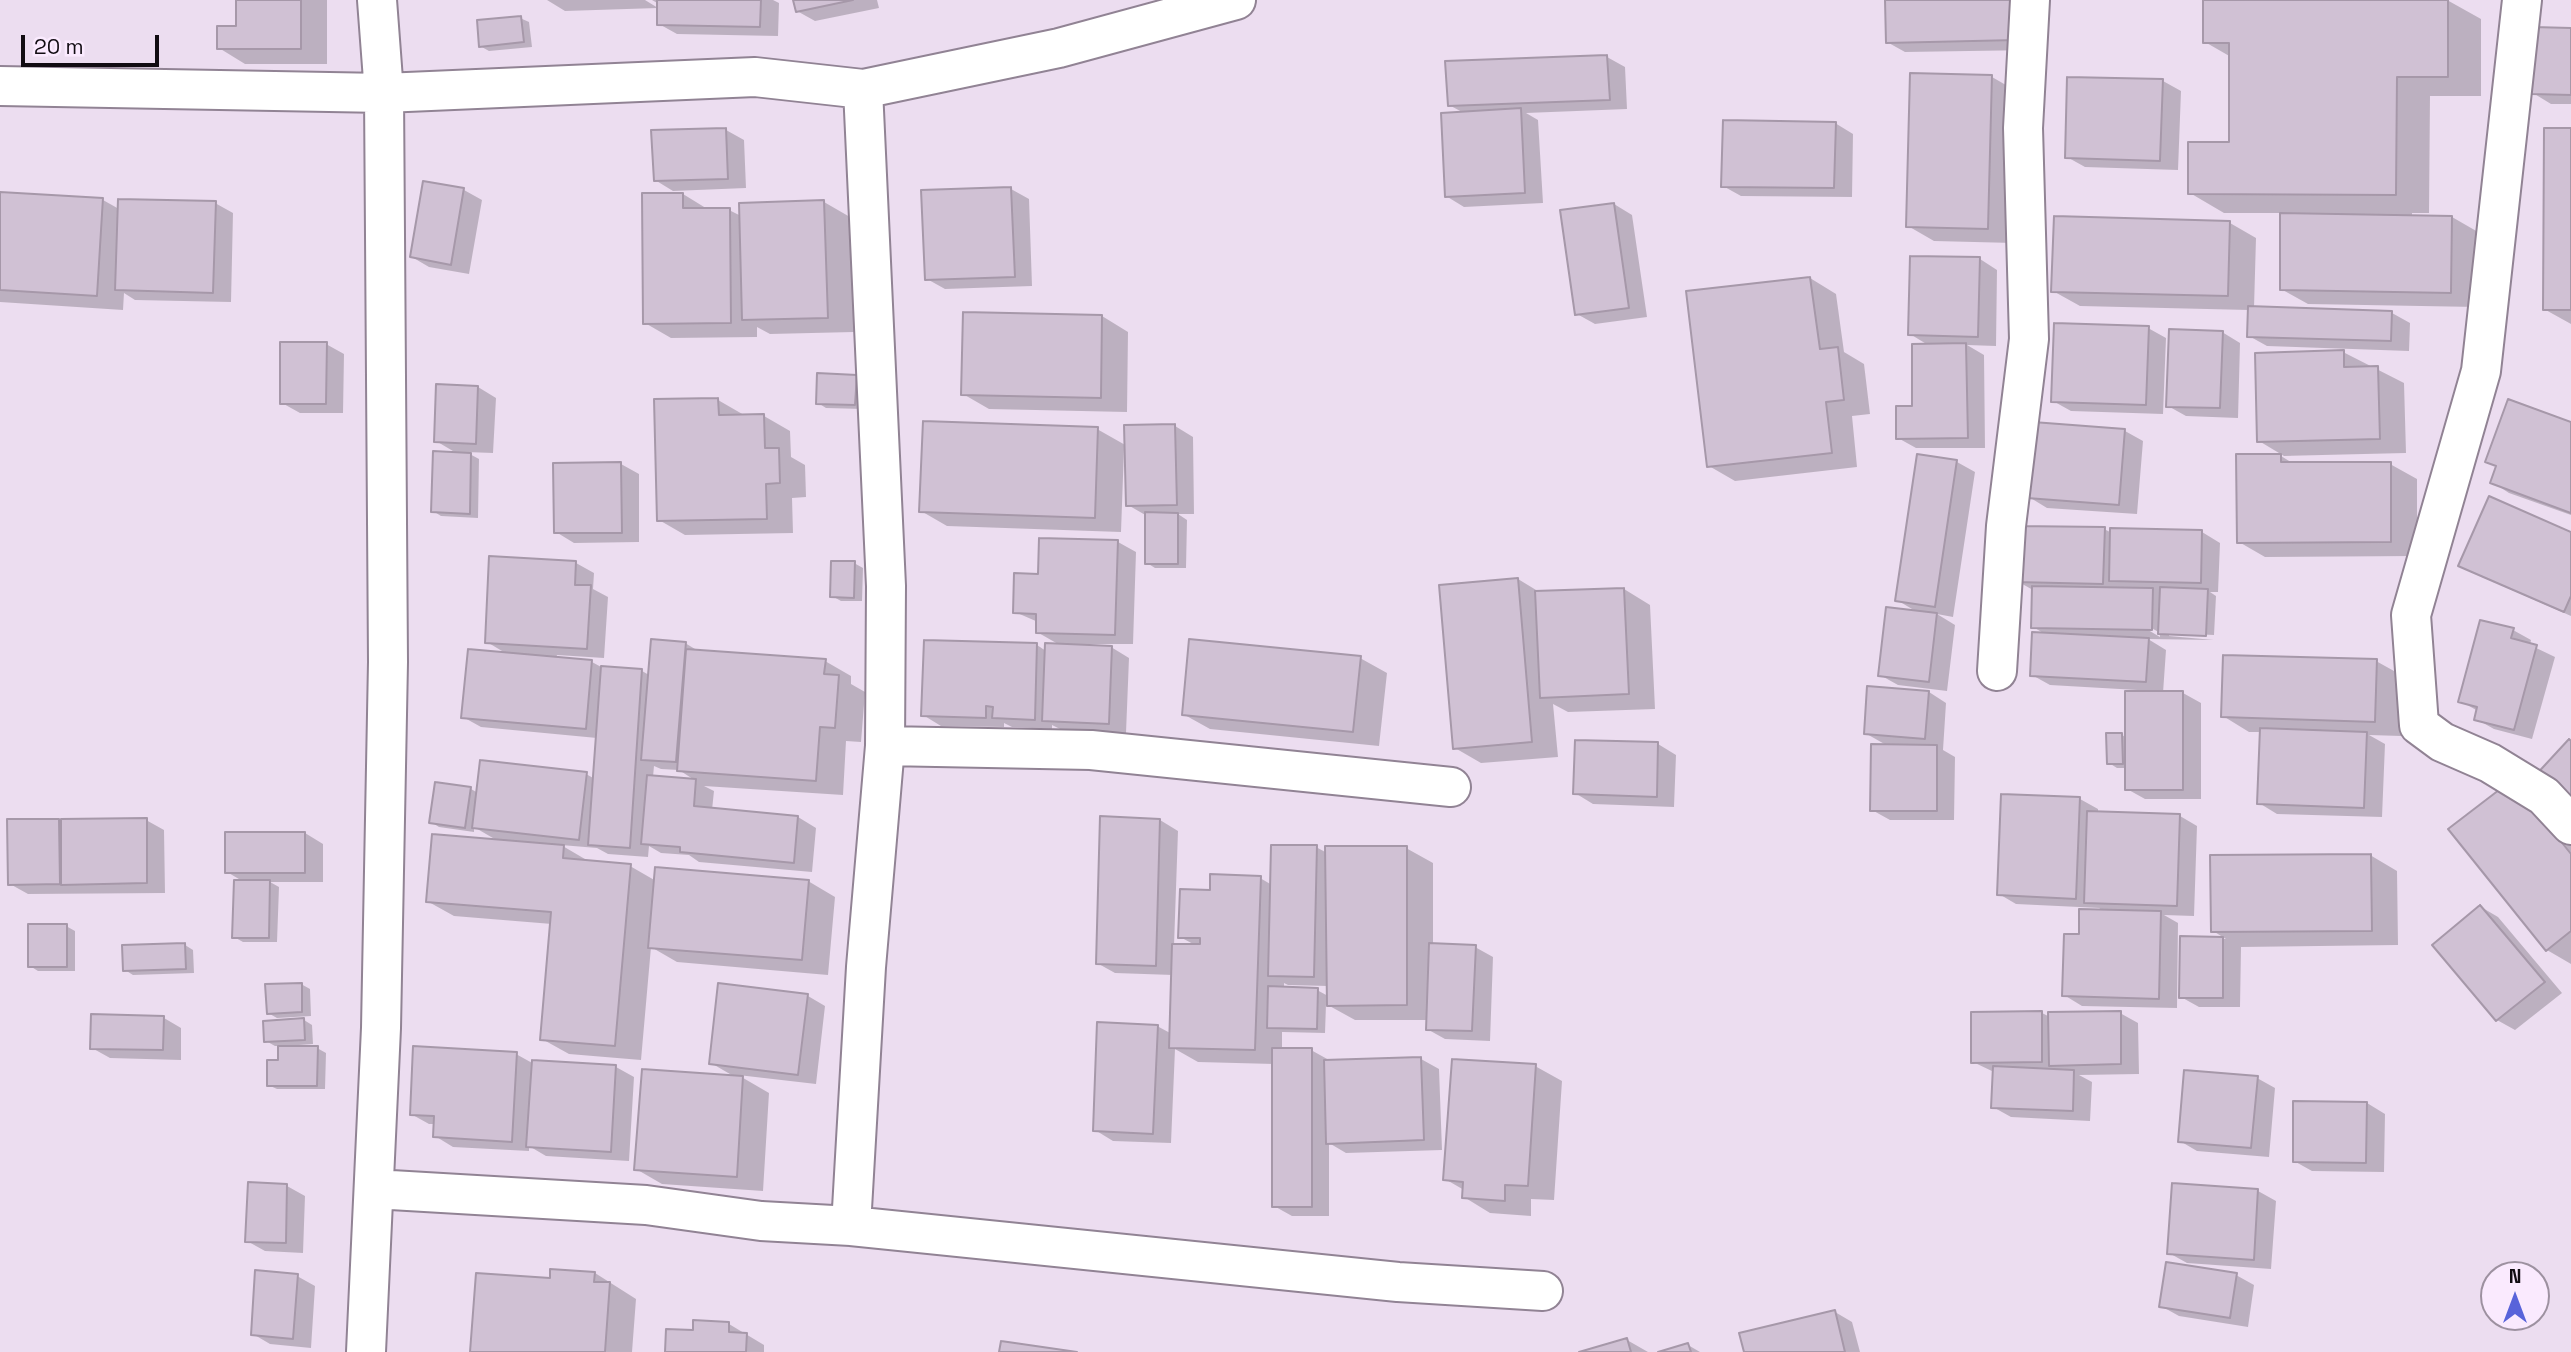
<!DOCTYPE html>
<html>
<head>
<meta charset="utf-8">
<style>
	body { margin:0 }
	#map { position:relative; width:2571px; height:1352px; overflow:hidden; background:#ecddf0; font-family:"Space Grotesk",sans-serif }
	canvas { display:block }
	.north { position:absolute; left:2480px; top:1261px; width:70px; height:70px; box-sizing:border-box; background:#faeafe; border:2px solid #9d91a0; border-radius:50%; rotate:0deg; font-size:19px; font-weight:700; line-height:28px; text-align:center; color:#110c12 }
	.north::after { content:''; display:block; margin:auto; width:24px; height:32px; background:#5863da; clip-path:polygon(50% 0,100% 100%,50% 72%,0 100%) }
	.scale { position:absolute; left:21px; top:35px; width:138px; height:32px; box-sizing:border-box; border:4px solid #110c12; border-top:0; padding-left:9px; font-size:21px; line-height:24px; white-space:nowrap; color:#110c12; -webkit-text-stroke:5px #faeafe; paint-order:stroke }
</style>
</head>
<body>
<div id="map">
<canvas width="2571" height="1352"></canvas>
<div class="north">N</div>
<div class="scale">20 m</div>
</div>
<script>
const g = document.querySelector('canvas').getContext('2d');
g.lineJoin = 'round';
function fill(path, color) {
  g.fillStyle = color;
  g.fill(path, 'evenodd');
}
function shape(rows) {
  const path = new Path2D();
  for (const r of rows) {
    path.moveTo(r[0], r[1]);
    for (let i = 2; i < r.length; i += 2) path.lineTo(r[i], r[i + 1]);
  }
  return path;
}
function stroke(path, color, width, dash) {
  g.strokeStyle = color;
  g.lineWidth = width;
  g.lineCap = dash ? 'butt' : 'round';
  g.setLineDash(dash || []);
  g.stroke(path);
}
fill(shape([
	[238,0,327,0,327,64,245,64,219,48,238,27],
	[547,0,645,0,658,8,565,11],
	[652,0,773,0,779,3,778,36,677,34,659,24,659,4],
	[795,0,877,0,879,8,815,21,797,11],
	[1887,0,2033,0,2034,50,1905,52,1887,42],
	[2205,0,2447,0,2481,19,2481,96,2430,96,2429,213,2412,213,2412,217,2452,217,2478,232,2477,307,2308,304,2281,289,2282,213,2224,213,2190,193,2230,143,2231,57,2205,42],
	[520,18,529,22,532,47,489,51,480,46],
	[2571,30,2571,104,2551,104,2533,93],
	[1607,57,1625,67,1627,109,1526,113,1538,120,1543,203,1464,207,1446,196,1464,113,1449,105],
	[1992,77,2018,92,2014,243,1934,241,1908,226],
	[2163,81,2181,91,2178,170,2085,167,2067,157],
	[1835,123,1853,134,1852,197,1741,196,1723,186],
	[726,130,744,140,746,188,673,191,655,180],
	[2571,130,2571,324,2544,309],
	[424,183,464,190,482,200,469,274,429,267,412,257],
	[1011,189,1029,199,1032,286,945,289,927,279],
	[0,193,103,200,119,209,215,203,233,213,231,302,135,300,124,293,123,310,0,302],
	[683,194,709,210,729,210,741,216,824,202,850,217,854,332,770,334,757,327,757,337,671,338,645,323],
	[1614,204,1632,215,1647,317,1595,324,1577,314],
	[2230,223,2256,238,2254,308,2392,313,2410,323,2409,351,2267,346,2249,336,2249,310,2080,306,2053,291],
	[1980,259,1997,270,1996,346,1967,345,1984,355,1985,448,1916,448,1898,438,1914,408,1928,345,1910,334],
	[1810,278,1836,294,1844,352,1864,364,1870,414,1852,416,1857,467,1735,481,1709,466],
	[1102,316,1128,332,1127,412,989,409,963,394],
	[2148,328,2166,338,2163,414,2071,411,2053,401],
	[2222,332,2240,343,2238,418,2186,416,2168,406],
	[326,344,344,354,343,413,300,413,282,403],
	[2343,352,2404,383,2406,453,2281,456,2294,464,2390,464,2417,479,2417,556,2265,557,2239,542,2238,456,2284,456,2259,441],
	[856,377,865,382,863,409,826,408,818,403],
	[478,387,496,398,493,453,466,452,479,459,478,518,441,516,433,511,458,454,436,441],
	[718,400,744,415,764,416,790,431,791,457,805,465,806,497,792,498,793,533,685,535,659,520],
	[2571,424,2571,515,2509,493,2492,482,2498,467,2487,461],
	[1175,426,1193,437,1194,514,1178,514,1187,520,1186,568,1155,568,1147,563,1147,516,1128,505,1127,449,1124,449,1121,532,947,526,921,511,1097,429,1127,446],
	[2125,431,2143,441,2137,514,2047,508,2029,497],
	[1957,462,1975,472,1953,617,1937,614,1955,625,1947,691,1898,685,1880,675,1917,612,1897,600],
	[621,464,639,474,639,542,574,543,556,532],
	[2104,529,2112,533,2202,532,2220,543,2218,592,2210,592,2216,596,2214,635,2169,633,2169,636,2214,640,2148,639,2166,650,2163,693,2183,693,2201,703,2201,799,2145,799,2127,789,2127,768,2117,768,2109,763,2122,735,2127,738,2137,690,2050,685,2032,675,2045,634,2033,627,2033,590,2017,581],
	[2145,624,2160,633,2160,637,2143,627],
	[2571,534,2571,616,2478,575,2460,565],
	[1118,542,1136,552,1133,644,1058,644,1037,632,1038,622,1015,612,1040,576],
	[576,563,594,573,593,589,608,597,604,658,557,655,556,659,592,662,603,668,642,671,649,675,685,643,700,652,825,661,851,676,851,684,865,692,861,742,846,741,843,795,704,786,714,791,712,810,798,817,816,828,812,872,699,862,689,855,661,853,649,846,648,857,608,854,597,848,561,845,590,862,630,866,656,881,808,881,835,897,828,975,677,962,651,947,641,1060,569,1054,542,1039,552,924,454,916,427,901,498,841,474,827,474,832,439,827,431,822,471,789,478,793,586,774,595,779,597,738,481,727,463,717,507,654,487,642],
	[654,766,661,769,679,770,696,781,653,777],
	[854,563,863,568,862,601,841,601,832,596],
	[1518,579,1541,593,1624,589,1650,605,1655,709,1568,712,1553,704,1558,757,1481,763,1455,748],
	[2513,630,2531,640,2530,645,2555,657,2532,739,2494,729,2476,719,2478,711,2460,701],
	[1037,645,1046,651,1111,647,1129,658,1126,733,1062,730,1052,725,1052,729,1012,727,1004,723,1004,727,941,726,923,715],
	[1360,658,1387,673,1379,746,1210,729,1183,714],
	[2376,661,2403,676,2401,736,2369,735,2385,744,2382,817,2277,814,2259,803,2261,732,2249,732,2223,716],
	[1929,692,1946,703,1943,750,1955,757,1954,820,1890,820,1872,810,1888,746,1865,733],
	[1658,744,1676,755,1674,807,1593,804,1575,793],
	[2538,797,2571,838,2571,964,2547,950],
	[2080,799,2098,809,2098,813,2180,816,2197,826,2194,916,2164,915,2178,923,2177,1008,2082,1006,2064,995,2081,936,2100,908,2016,904,1999,894],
	[59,820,62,823,146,820,164,830,165,893,28,894,10,884],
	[1160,820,1178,831,1174,946,1197,946,1180,937,1211,891,1260,878,1272,885,1316,847,1327,853,1406,848,1433,863,1433,945,1475,947,1493,957,1490,1041,1445,1039,1427,1029,1428,1020,1355,1020,1326,1004,1325,1033,1282,1032,1282,1050,1311,1050,1329,1060,1421,1059,1439,1069,1442,1150,1346,1153,1329,1143,1329,1216,1292,1216,1274,1206,1274,1064,1198,1062,1175,1049,1171,1143,1113,1141,1095,1130,1157,1026,1172,1034,1173,975,1115,973,1097,963],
	[1284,983,1288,985,1328,986,1328,996,1317,990,1284,989],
	[305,833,323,844,323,882,270,882,279,887,277,942,243,942,234,937,244,882,227,872],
	[2370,855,2397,871,2398,945,2241,947,2240,1007,2199,1007,2181,997,2182,938,2226,939,2213,931],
	[2481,907,2498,917,2562,993,2515,1030,2497,1020,2435,945],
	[66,926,75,931,75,971,38,971,30,966],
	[185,945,193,950,194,973,133,975,125,970],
	[301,984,310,989,311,1016,277,1018,268,1013],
	[808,996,825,1006,816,1084,738,1075,769,1093,763,1191,662,1184,636,1169,735,1077,711,1063],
	[2042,1013,2050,1017,2120,1013,2138,1023,2139,1074,2079,1075,2092,1082,2090,1121,2011,1117,1993,1107,1994,1072,1973,1062],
	[164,1018,181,1028,181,1060,110,1058,92,1048],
	[304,1020,312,1025,313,1044,299,1045,299,1048,317,1048,326,1053,325,1089,277,1089,268,1085,280,1061,280,1046,275,1046,266,1041],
	[516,1054,534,1064,534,1061,616,1067,634,1077,629,1161,546,1156,529,1146,529,1151,453,1147,435,1136,435,1124,429,1124,411,1114],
	[1535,1066,1562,1081,1554,1200,1531,1199,1531,1216,1490,1213,1464,1197,1464,1190,1445,1179],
	[2257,1078,2275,1088,2269,1157,2197,1151,2180,1141],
	[2367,1103,2385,1114,2384,1172,2312,1171,2294,1161],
	[287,1186,305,1196,303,1253,265,1251,247,1241],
	[2258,1191,2276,1201,2271,1269,2187,1263,2169,1253],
	[595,1273,636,1299,632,1352,472,1352,551,1280],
	[2236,1275,2254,1285,2248,1327,2179,1316,2161,1306],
	[297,1276,315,1286,311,1348,270,1344,253,1334],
	[1835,1312,1852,1322,1860,1352,1745,1352],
	[729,1324,764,1345,764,1352,667,1352,694,1332],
	[1627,1340,1648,1352,1585,1352],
	[1688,1345,1700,1352,1664,1352]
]), '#0003');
const building = shape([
	[236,0,301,0,301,49,217,49,217,26,236,26,236,0],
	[657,0,761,0,760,27,657,25,657,0],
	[793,0,853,0,796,12,793,0],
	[1885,0,2015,0,2017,40,1886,43,1885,0],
	[2203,0,2448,0,2448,77,2397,77,2396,195,2188,194,2188,142,2229,142,2229,43,2203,43,2203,0],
	[521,16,524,42,479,47,477,20,521,16],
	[2533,27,2571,28,2571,95,2531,94,2533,27],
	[1607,55,1610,100,1448,106,1445,61,1607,55],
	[1910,73,1992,75,1988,229,1906,227,1910,73],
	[2067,77,2163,79,2160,161,2065,158,2067,77],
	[1521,108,1525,193,1445,197,1441,113,1521,108],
	[1723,120,1836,122,1834,188,1721,187,1723,120],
	[726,128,728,179,654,181,651,130,726,128],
	[2544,128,2571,128,2571,310,2543,310,2544,128],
	[423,181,464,188,451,265,410,257,423,181],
	[1011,187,1015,277,925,280,921,190,1011,187],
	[0,192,103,198,97,296,0,290,0,192],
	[642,193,683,193,683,208,730,208,731,323,643,324,642,193],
	[118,199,216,201,213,293,115,290,118,199],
	[824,200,828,318,742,320,739,203,824,200],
	[1614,203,1629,308,1575,315,1560,210,1614,203],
	[2280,213,2452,216,2451,293,2280,290,2280,213],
	[2054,216,2230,221,2228,296,2051,292,2054,216],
	[1910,256,1980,257,1978,337,1908,335,1910,256],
	[1810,277,1820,349,1838,347,1844,400,1826,402,1832,453,1707,467,1686,291,1810,277],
	[2248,306,2392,311,2391,341,2247,337,2248,306],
	[963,312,1102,315,1101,398,961,395,963,312],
	[2054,323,2149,326,2146,405,2051,402,2054,323],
	[2169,329,2223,331,2220,408,2166,407,2169,329],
	[280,342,327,342,326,404,280,404,280,342],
	[1966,343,1968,438,1896,439,1896,406,1912,406,1912,344,1966,343],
	[2344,350,2344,367,2378,366,2380,439,2257,442,2255,353,2344,350],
	[817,373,857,375,855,405,816,404,817,373],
	[436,384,478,386,476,444,434,442,436,384],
	[718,398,719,415,764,414,765,448,779,448,780,483,766,484,767,519,657,521,654,399,718,398],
	[2508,399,2571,422,2571,513,2490,483,2496,466,2485,462,2508,399],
	[923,421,1098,427,1095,518,919,512,923,421],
	[2033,422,2125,429,2119,505,2027,498,2033,422],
	[1175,424,1177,505,1126,506,1124,425,1175,424],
	[433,451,471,453,470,514,431,512,433,451],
	[1917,454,1957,460,1935,607,1895,601,1917,454],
	[2236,454,2281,454,2281,462,2391,462,2391,542,2237,543,2236,454],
	[621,462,622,533,554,533,553,463,621,462],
	[2489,496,2571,532,2571,596,2564,612,2458,566,2489,496],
	[1145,512,1178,513,1178,564,1145,564,1145,512],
	[2016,526,2105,527,2103,584,2015,582,2016,526],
	[2110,528,2202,530,2201,583,2109,581,2110,528],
	[1039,538,1118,540,1115,635,1036,633,1036,614,1013,613,1014,573,1038,574,1039,538],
	[489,556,576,561,575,585,591,585,587,649,485,643,489,556],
	[831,561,855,561,854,598,830,597,831,561],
	[1518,578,1532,742,1453,749,1439,585,1518,578],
	[2032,586,2153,588,2152,630,2031,628,2032,586],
	[2160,587,2208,589,2206,636,2158,634,2160,587],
	[1624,588,1629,694,1540,698,1535,591,1624,588],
	[1886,607,1937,613,1929,682,1878,676,1886,607],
	[2480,620,2514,628,2511,638,2537,645,2514,730,2474,720,2477,707,2458,702,2480,620],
	[2032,632,2149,638,2146,682,2030,676,2032,632],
	[651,639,686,642,676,762,641,760,651,639],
	[1189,639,1361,656,1353,732,1182,715,1189,639],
	[924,640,1037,643,1035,720,992,718,993,707,986,706,986,718,921,716,924,640],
	[1045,643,1112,646,1109,724,1042,721,1045,643],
	[468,649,592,660,586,729,461,718,468,649],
	[686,649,826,659,824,674,839,675,835,728,820,727,816,781,677,771,686,649],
	[2223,655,2377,659,2375,722,2221,717,2223,655],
	[601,666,642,669,630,848,588,845,601,666],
	[1867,686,1929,691,1925,739,1864,734,1867,686],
	[2125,691,2183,691,2183,790,2125,790,2125,691],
	[2260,728,2367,732,2364,808,2257,804,2260,728],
	[2106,733,2122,733,2123,764,2107,764,2106,733],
	[2569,739,2571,741,2571,811,2533,778,2569,739],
	[1575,740,1658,742,1657,797,1573,794,1575,740],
	[1871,744,1937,745,1937,811,1870,811,1871,744],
	[480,760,587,772,579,840,472,828,480,760],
	[647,775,696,779,694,806,798,816,794,863,680,852,680,847,641,844,647,775],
	[2512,780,2571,854,2571,931,2546,951,2448,829,2512,780],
	[435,782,471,787,465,828,429,823,435,782],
	[2001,794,2080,797,2076,899,1997,895,2001,794],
	[2087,811,2180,814,2177,906,2084,903,2087,811],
	[1100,816,1160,819,1156,966,1096,964,1100,816],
	[147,818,147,883,61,885,61,819,147,818],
	[7,819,59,819,60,884,8,885,7,819],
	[225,832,305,832,305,873,225,873,225,832],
	[432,834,564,845,563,858,631,864,615,1046,540,1040,551,912,426,902,432,834],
	[1271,845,1317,845,1314,977,1268,976,1271,845],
	[1325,846,1407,846,1407,1005,1327,1006,1325,846],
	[2371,854,2372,931,2211,932,2210,855,2371,854],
	[655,867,809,880,802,960,648,948,655,867],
	[1210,874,1261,876,1255,1050,1169,1048,1172,944,1200,944,1200,938,1178,938,1180,889,1210,890,1210,874],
	[234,880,270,880,269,938,232,938,234,880],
	[2480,905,2545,982,2496,1021,2432,945,2480,905],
	[2079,909,2161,911,2159,999,2062,996,2064,934,2079,934,2079,909],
	[28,924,67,924,67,967,28,967,28,924],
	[2180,936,2223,937,2223,998,2179,998,2180,936],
	[185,943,186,969,123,971,122,945,185,943],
	[1429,943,1476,945,1472,1031,1426,1030,1429,943],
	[302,983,302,1012,267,1014,265,984,302,983],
	[718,983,808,994,798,1075,709,1064,718,983],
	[1268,986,1318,988,1317,1029,1267,1028,1268,986],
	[2042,1011,2042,1062,1971,1063,1971,1012,2042,1011],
	[2121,1011,2121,1064,2049,1066,2048,1012,2121,1011],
	[91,1014,164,1016,163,1050,90,1049,91,1014],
	[304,1018,305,1040,264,1042,263,1021,304,1018],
	[1097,1022,1158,1025,1153,1134,1093,1131,1097,1022],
	[278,1046,318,1046,317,1086,267,1086,267,1060,278,1060,278,1046],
	[413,1046,517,1052,512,1142,433,1137,434,1116,410,1115,413,1046],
	[1272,1048,1312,1048,1312,1207,1272,1207,1272,1048],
	[1421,1057,1424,1140,1326,1144,1324,1060,1421,1057],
	[1452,1059,1536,1064,1528,1186,1505,1185,1505,1201,1462,1198,1463,1182,1443,1180,1452,1059],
	[532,1060,616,1065,611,1152,526,1147,532,1060],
	[1993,1066,2074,1070,2073,1111,1991,1108,1993,1066],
	[642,1069,743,1076,737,1177,634,1170,642,1069],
	[2184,1070,2258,1076,2251,1148,2178,1142,2184,1070],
	[2293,1101,2367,1102,2366,1163,2293,1162,2293,1101],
	[248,1182,287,1184,286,1243,245,1242,248,1182],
	[2172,1183,2258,1189,2254,1260,2167,1254,2172,1183],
	[2166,1262,2237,1273,2230,1318,2159,1307,2166,1262],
	[550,1269,595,1272,594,1282,610,1282,605,1352,470,1352,476,1273,550,1278,550,1269],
	[255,1270,298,1274,293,1339,251,1335,255,1270],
	[1835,1310,1845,1352,1744,1352,1739,1333,1835,1310],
	[693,1320,729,1322,729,1332,747,1333,746,1352,665,1352,666,1329,693,1330,693,1320],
	[1627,1338,1631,1352,1579,1352,1627,1338],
	[1001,1341,1077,1352,999,1352,1001,1341],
	[1688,1343,1691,1352,1658,1352,1688,1343]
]);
fill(building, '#d0c1d4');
stroke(building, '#a698a9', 2);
const minor = shape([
	[2522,0,2481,371,2411,615,2419,725,2442,742,2490,763,2544,796,2571,825],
	[0,86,384,93,755,77,863,89,1059,48,1236,0],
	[1997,671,2006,526,2029,339,2023,128,2030,0],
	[885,746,1091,750,1451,787],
	[374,1189,646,1205,761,1221,851,1226,866,967,885,746,886,586,863,89],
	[851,1226,1398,1282,1543,1291],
	[366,1352,381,1028,388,662,384,93,377,0]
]);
stroke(minor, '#918394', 42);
stroke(minor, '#fff', 38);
</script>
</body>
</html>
